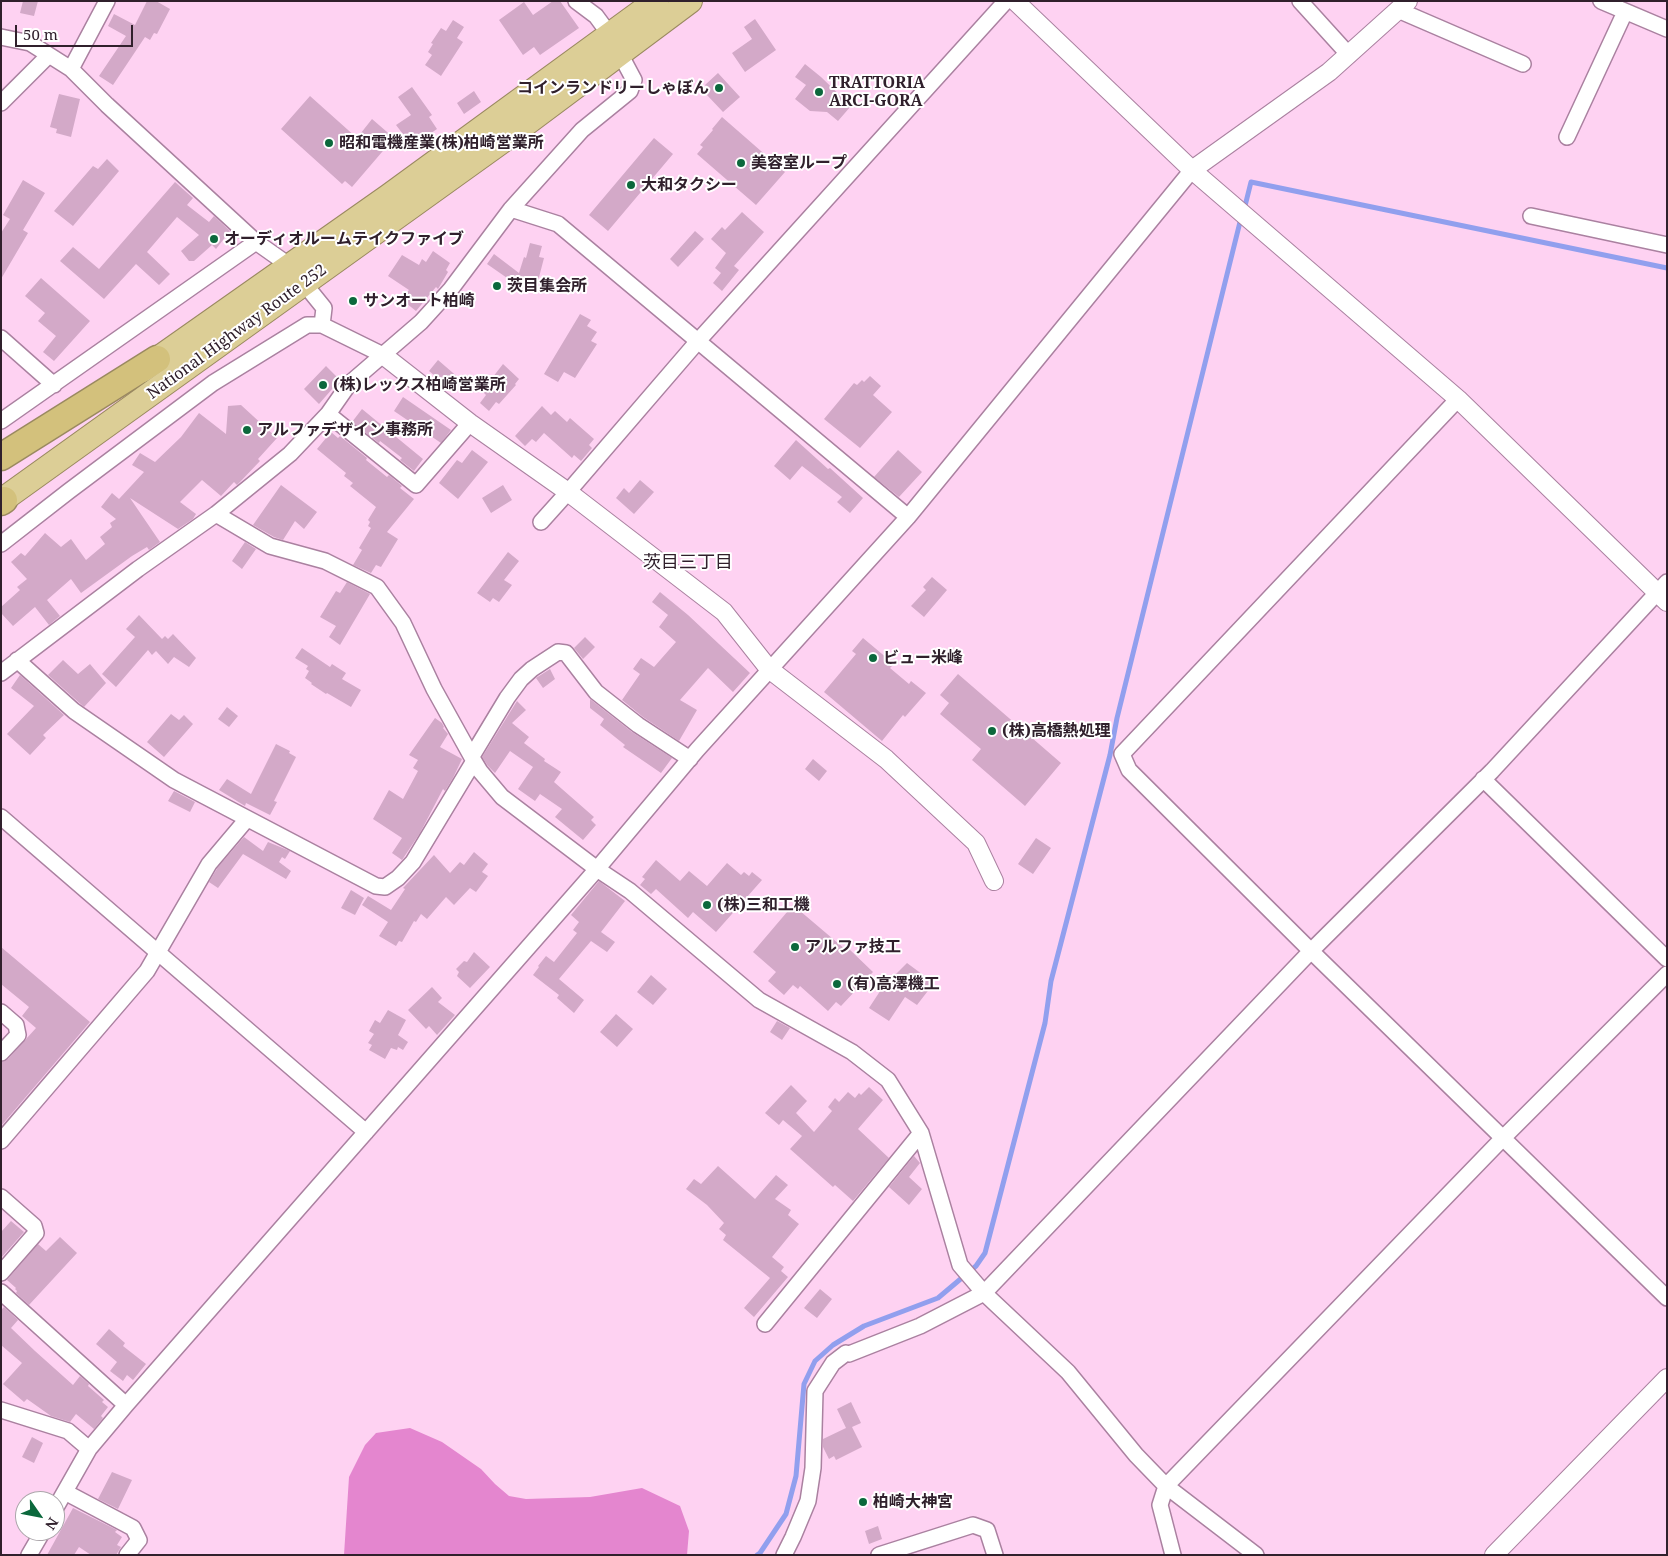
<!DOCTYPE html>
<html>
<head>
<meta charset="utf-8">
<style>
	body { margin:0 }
	#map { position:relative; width:1668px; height:1556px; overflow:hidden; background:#fed2f2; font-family:"Noto Serif",serif }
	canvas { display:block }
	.frame { position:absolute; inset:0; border:2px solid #30202c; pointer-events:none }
	.north { position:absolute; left:15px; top:1491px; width:50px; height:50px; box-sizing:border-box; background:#fff; border:1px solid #aca6ab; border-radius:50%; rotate:123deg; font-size:14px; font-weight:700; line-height:20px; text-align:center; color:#30202c }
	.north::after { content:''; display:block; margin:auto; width:18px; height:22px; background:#0b683c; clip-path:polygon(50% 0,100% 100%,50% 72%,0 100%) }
	.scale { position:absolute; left:15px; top:25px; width:118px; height:22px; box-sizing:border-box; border:2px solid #30202c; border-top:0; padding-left:6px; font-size:15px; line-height:18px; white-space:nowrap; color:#30202c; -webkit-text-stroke:4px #fff; paint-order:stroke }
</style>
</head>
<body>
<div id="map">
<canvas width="1668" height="1556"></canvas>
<div class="frame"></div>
<div class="north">N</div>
<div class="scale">50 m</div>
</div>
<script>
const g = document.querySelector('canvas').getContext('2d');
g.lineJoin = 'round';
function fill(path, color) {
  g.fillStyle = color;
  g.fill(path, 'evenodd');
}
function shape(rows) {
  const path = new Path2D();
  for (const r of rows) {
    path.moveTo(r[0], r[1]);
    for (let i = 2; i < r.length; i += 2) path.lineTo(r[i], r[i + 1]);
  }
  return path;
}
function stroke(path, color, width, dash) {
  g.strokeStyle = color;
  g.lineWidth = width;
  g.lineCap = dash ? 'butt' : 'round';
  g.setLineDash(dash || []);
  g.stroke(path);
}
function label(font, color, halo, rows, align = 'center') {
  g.font = font + ' "Noto Serif","Noto Sans JP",serif';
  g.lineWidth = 4;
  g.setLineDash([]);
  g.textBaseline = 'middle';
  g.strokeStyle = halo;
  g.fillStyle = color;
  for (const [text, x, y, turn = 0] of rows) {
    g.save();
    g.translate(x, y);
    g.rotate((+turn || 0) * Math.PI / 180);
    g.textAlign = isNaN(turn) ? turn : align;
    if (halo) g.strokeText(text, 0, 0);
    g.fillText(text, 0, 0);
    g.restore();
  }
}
fill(shape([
	[410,1428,442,1442,481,1469,495,1484,509,1496,526,1499,590,1497,642,1488,680,1506,689,1531,687,1555,344,1555,349,1477,365,1445,376,1433]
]), '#e486cf');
stroke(shape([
	[1244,210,1251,182,1667,268],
	[757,1555,760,1553,786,1514,796,1476,804,1384,815,1361,833,1345,864,1326,938,1298,976,1266,985,1253,1045,1023,1051,981,1110,755,1117,718,1241,218]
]), '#919fee', 5);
fill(shape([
	[23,1,38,1,34,16,20,13],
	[147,1,156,1,170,9,157,34,154,33,150,40,145,37,113,85,99,76,126,36,108,26,114,14,135,25],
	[553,1,560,1,579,28,540,55,534,47,523,55,499,20,524,2,533,15],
	[755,19,776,50,745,72,732,53,752,39,744,27],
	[453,20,464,27,457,38,463,42,441,76,425,65,432,55,428,52,433,44,431,43,441,28,446,31],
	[805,64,821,77,851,106,838,121,827,112,810,111,795,99,806,85,795,77],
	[718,73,740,97,723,112,706,94,710,91,705,85],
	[412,87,432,115,429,117,437,129,421,140,418,135,409,142,396,125,411,115,398,97],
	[474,91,481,102,464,114,457,103],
	[59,94,80,99,71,137,56,133,57,129,50,127],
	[310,96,357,138,372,119,394,138,352,187,345,181,342,184,281,129],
	[722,117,785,172,756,205,697,154,703,147,700,145,713,130,712,129],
	[654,138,673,154,608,231,589,215],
	[107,159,119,171,73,226,54,211,93,166,98,169],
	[23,180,45,193,23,230,28,233,1,279,1,233,10,219,3,215],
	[175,182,193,198,187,205,209,222,214,216,230,231,216,249,212,245,194,261,189,261,181,251,199,235,177,217,147,252,170,274,159,285,136,264,104,299,60,261,73,247,99,269],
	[742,212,764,232,734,266,739,270,722,291,713,283,721,273,715,268,726,253,711,239,722,227,725,230],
	[695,231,704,239,678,267,670,259],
	[530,243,542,246,539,257,544,258,537,285,538,288,510,280,487,264,494,254,519,273,524,257,526,258],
	[433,251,450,263,446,270,448,272,438,289,436,287,416,311,401,299,409,290,388,276,402,255,419,265,422,259,426,262],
	[41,278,90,321,54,361,43,352,56,336,38,321,45,313,25,296],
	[580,314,591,320,587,326,597,332,591,341,597,344,575,378,564,372,558,382,544,374],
	[438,360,460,379,451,389,429,371],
	[503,364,519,379,515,384,516,385,499,404,496,402,489,411,480,403,486,395,482,391],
	[326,366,340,380,319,404,304,389],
	[870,376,881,386,873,395,892,412,860,448,824,419,854,383,857,385,862,380,864,382],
	[403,397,451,430,441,443,394,411],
	[241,405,277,438,258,459,260,461,240,482,237,485,234,482,221,496,202,480,180,502,196,514,193,519,178,529,130,498,160,542,149,550,147,547,132,556,81,593,71,579,47,600,60,616,49,625,35,607,13,626,1,613,1,607,20,590,17,587,27,579,11,562,21,553,25,556,45,533,61,547,71,539,86,560,105,544,100,537,112,527,110,523,116,519,101,507,112,493,119,499,144,472,132,465,140,453,155,462,181,437,199,413,226,434,228,406],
	[542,406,551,415,555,411,567,422,570,418,594,439,589,445,592,448,581,461,574,455,572,458,544,433,536,442,532,439,525,446,515,436],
	[362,409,423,459,414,471,400,460,402,458,380,441,379,443,352,422],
	[331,432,338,438,340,436,367,458,366,460,387,477,389,475,402,486,400,488,414,499,387,532,398,539,381,567,376,565,371,573,353,565,362,550,359,548,371,528,368,526,370,522,368,520,376,507,350,486,353,483,344,476,346,473,317,449],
	[796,440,828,469,830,468,863,498,850,513,837,502,842,497,802,466,790,480,774,466],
	[472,450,488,462,458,499,439,483,457,460,462,463],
	[898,450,922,472,899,497,874,477],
	[640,480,654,492,634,514,616,498,624,488,629,493],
	[281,485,317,512,304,529,295,521,283,540,274,537,253,525],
	[503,485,512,500,491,513,482,498],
	[245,542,256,549,242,569,232,561],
	[508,552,519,561,504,580,512,585,499,602,493,598,490,602,477,593],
	[932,577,947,590,924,617,911,606,926,590,923,587],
	[347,582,370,594,340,645,329,637,336,626,320,617,336,591,340,593],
	[660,592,688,615,750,673,733,692,708,668,680,700,697,710,679,741,643,717,622,700,640,674,633,669,641,658,654,667,676,642,659,627,668,615,652,602],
	[139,615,162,639,165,636,168,639,173,634,196,658,189,667,174,657,168,664,156,651,152,655,148,650,116,687,102,674,135,637,126,629],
	[585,637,595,647,583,659,574,648],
	[863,638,894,664,890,668,909,684,911,681,926,693,905,717,903,715,882,741,824,692,856,654,852,651],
	[302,648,330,667,332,664,346,673,342,679,361,690,351,707,327,693,326,694,311,684,312,683,305,678,309,671,306,669,308,666,295,658],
	[63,660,78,674,90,664,106,683,84,707,48,675],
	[550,669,555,679,543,688,536,678],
	[958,674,1061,763,1025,806,972,760,981,749,940,714,949,703,940,695],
	[20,675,64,715,43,735,46,738,30,755,7,734,34,706,11,688],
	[590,699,632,732,672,758,661,773,623,747,625,745,600,725,604,719,590,708],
	[517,701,526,710,512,723,529,737,524,743,545,759,544,761,561,772,554,782,594,817,591,820,596,825,583,840,555,817,562,809,540,794,535,801,518,789,533,767,510,751,495,773,488,766,482,757],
	[227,707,238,716,229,727,218,719],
	[171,714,179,720,184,715,193,724,164,757,147,742],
	[435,718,442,723,444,727,443,728,448,734,440,747,462,759,453,778,445,791,443,789,420,833,402,860,392,853,402,838,373,819,389,790,403,799,418,771,413,768,418,760,409,755],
	[276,744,290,751,289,753,296,757,274,801,277,802,270,815,246,803,245,806,219,790,227,779,251,794],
	[813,759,827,771,819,781,805,769],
	[174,791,195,802,190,812,168,801],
	[244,837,263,851,268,842,290,851,285,859,282,857,279,862,291,871,286,879,243,854,218,888,209,882,218,867],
	[1036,838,1051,848,1033,874,1018,864],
	[474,852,488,864,482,872,488,876,476,892,470,888,454,905,446,897,427,919,421,914,416,922,414,921,402,942,399,941,396,946,379,936,388,922,362,905,368,896,391,910,405,889,403,888,434,855,450,873,460,862,464,865],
	[656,860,680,881,689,871,707,886,727,863,741,875,744,872,749,876,752,872,762,880,716,932,693,912,688,918,656,889,651,894,640,885,645,879,642,877],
	[599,881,625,901,601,932,615,942,607,952,591,941,559,979,584,1000,574,1013,557,998,559,995,533,975,539,967,538,966,546,956,554,962,577,933,573,930,579,922,571,915],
	[351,890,364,898,355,915,341,908],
	[793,905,846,950,848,948,873,972,841,1006,836,1002,828,1011,800,986,798,989,793,985,784,995,768,981,776,972,753,952],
	[1,947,90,1022,1,1126,1,1062,8,1059,36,1028,22,1016,29,1007,1,984],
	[474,952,490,967,470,988,457,976,459,972,456,969,464,961,467,962],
	[907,963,934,983,917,1005,905,997,889,1021,869,1008,886,982,887,983],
	[651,975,667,989,653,1005,637,992],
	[432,987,442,998,438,1002,455,1015,437,1035,429,1026,426,1029,408,1010],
	[388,1010,406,1020,398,1035,408,1042,403,1050,398,1047,397,1050,391,1048,385,1059,369,1050,372,1045,368,1043,374,1034,369,1031,375,1020,380,1023],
	[616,1014,633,1029,617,1047,600,1032],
	[777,1021,790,1028,782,1040,770,1032],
	[791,1085,807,1101,796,1113,814,1132,832,1111,828,1107,835,1098,839,1102,848,1092,855,1098,859,1093,861,1095,869,1087,883,1100,858,1129,889,1158,853,1201,835,1185,833,1187,790,1149,802,1136,783,1120,779,1125,765,1113],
	[914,1156,920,1163,909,1177,922,1189,909,1205,889,1187],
	[718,1166,755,1199,776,1175,788,1185,775,1199,791,1210,788,1215,799,1224,772,1257,784,1267,781,1271,788,1277,754,1317,744,1308,770,1278,723,1240,726,1235,719,1229,724,1223,707,1205,686,1189,694,1179,701,1184],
	[11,1221,24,1232,1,1258,1,1232],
	[60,1237,77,1253,29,1305,16,1293,17,1291,15,1289,16,1288,7,1280,38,1244,46,1251],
	[820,1289,832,1299,817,1318,804,1308],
	[4,1307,18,1320,11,1328,35,1351,73,1385,80,1376,89,1384,88,1386,104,1400,102,1402,108,1407,101,1416,103,1418,94,1429,76,1414,70,1422,51,1416,27,1399,24,1402,3,1384,22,1363,1,1345,1,1310],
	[109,1329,125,1343,123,1346,146,1364,133,1380,127,1375,123,1381,110,1371,117,1362,96,1344],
	[851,1402,861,1423,852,1427,862,1447,836,1460,834,1456,829,1459,823,1447,823,1439,846,1428,837,1409],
	[32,1437,43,1443,34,1463,22,1457],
	[112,1472,132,1480,118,1509,98,1499],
	[73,1508,117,1530,115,1532,122,1537,117,1545,121,1547,116,1555,91,1555,79,1547,74,1555,47,1555],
	[878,1526,882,1539,869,1544,865,1531]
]), '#d3a9c8');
const minor = shape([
	[1300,1,1349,55],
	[1601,1,1667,29],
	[1398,10,1523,64],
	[1,37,30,43,71,69,107,105,256,242,290,266,324,308,322,325,307,325,213,383,69,491,1,544],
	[71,69,107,1],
	[1,103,48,56],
	[1567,137,1625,12],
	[511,209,558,224,908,517],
	[1531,216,1667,245],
	[322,325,383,355],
	[1,338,54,385],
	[1458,399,1122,754,1129,770,1311,951,1667,1298],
	[328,414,416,485,470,423],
	[1,421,256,242],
	[216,514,270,546,325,561,377,587,403,623,434,689,474,761,480,771,502,797,597,869,630,891,759,1000,852,1052,888,1080,921,1133,960,1265,984,1293,1068,1372,1136,1455,1166,1486,1256,1555],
	[541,522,568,492,698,341,1006,1],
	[17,660,74,711,174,780,376,886,385,887,398,878,413,862,474,761],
	[1,673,138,569,216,514,290,454,328,414,349,384,421,322,451,289,511,209,582,130,630,91,634,80,610,35,596,16,576,1],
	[472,756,507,698,521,679,532,669,558,652,566,653,596,692,638,725,690,759],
	[1483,779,1667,959],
	[1,817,366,1132],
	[1,1012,16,1025,18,1035,1,1053],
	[1,1141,147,971,209,864,247,819],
	[1,1197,34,1226,36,1233,1,1273],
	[1,1292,126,1405],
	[765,1324,921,1133],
	[1,1410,68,1431,89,1449],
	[65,1492,133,1528,139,1540,127,1555],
	[55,1509,89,1449,126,1405,597,869,697,750,908,517,1192,170],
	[29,1555,43,1531],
	[784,1555,793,1537,808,1501,813,1468,815,1391,833,1363,846,1353,849,1354,920,1326,984,1293,1311,951,1492,771,1667,582],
	[879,1555,973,1525,987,1530,995,1555],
	[1173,1555,1160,1505,1166,1486,1503,1138,1667,974]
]);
const tertiary = shape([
	[1015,1,1192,170],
	[1408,1,1329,72,1192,170,1458,399,1667,602],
	[383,355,470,423,568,492,724,612,769,669,886,759,976,843,994,881],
	[1494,1555,1667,1378]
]);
const trunk = shape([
	[142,370,389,196,656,1],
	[1,501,512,134,690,1]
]);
const motorway = shape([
	[1,457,157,359],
	[1,502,4,500]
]);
stroke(minor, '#aa81a0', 18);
stroke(tertiary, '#aa81a0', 20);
stroke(trunk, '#9a8960', 26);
stroke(motorway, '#9a8960', 29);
stroke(minor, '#fff', 15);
stroke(tertiary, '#fff', 18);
stroke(trunk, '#dcce96', 24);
stroke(motorway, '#d3c17c', 26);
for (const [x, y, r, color] of [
	[719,88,5,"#0b683c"],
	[819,92,5,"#0b683c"],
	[329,143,5,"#0b683c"],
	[741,163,5,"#0b683c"],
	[631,185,5,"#0b683c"],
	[214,239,5,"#0b683c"],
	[497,286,5,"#0b683c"],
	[353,301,5,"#0b683c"],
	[323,385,5,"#0b683c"],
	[247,430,5,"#0b683c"],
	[873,658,5,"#0b683c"],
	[992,731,5,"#0b683c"],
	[707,905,5,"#0b683c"],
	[795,947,5,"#0b683c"],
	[837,984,5,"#0b683c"],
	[863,1502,5,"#0b683c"]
]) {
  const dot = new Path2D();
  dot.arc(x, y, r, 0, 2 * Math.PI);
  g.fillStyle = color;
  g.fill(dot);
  stroke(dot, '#fff', 2);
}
label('bold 16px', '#30202c', '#fff', [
	["TRATTORIA",829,83],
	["ARCI-GORA",829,101],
	["コインランドリーしゃぼん",709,88,"right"],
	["昭和電機産業(株)柏崎営業所",339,143],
	["美容室ループ",751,163],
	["大和タクシー",641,185],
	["オーディオルームテイクファイブ",224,239],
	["茨目集会所",507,286],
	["サンオート柏崎",363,301],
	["(株)レックス柏崎営業所",333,385],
	["アルファデザイン事務所",257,430],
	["ビュー米峰",883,658],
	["(株)高橋熱処理",1002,731],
	["(株)三和工機",717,905],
	["アルファ技工",805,947],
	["(有)高澤機工",847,984],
	["柏崎大神宮",873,1502]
], 'left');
label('16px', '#30202c', '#fff', [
	["National Highway Route 252",237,332,-36]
]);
label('18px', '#30202c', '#fff', [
	["茨目三丁目",688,563]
]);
</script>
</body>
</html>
